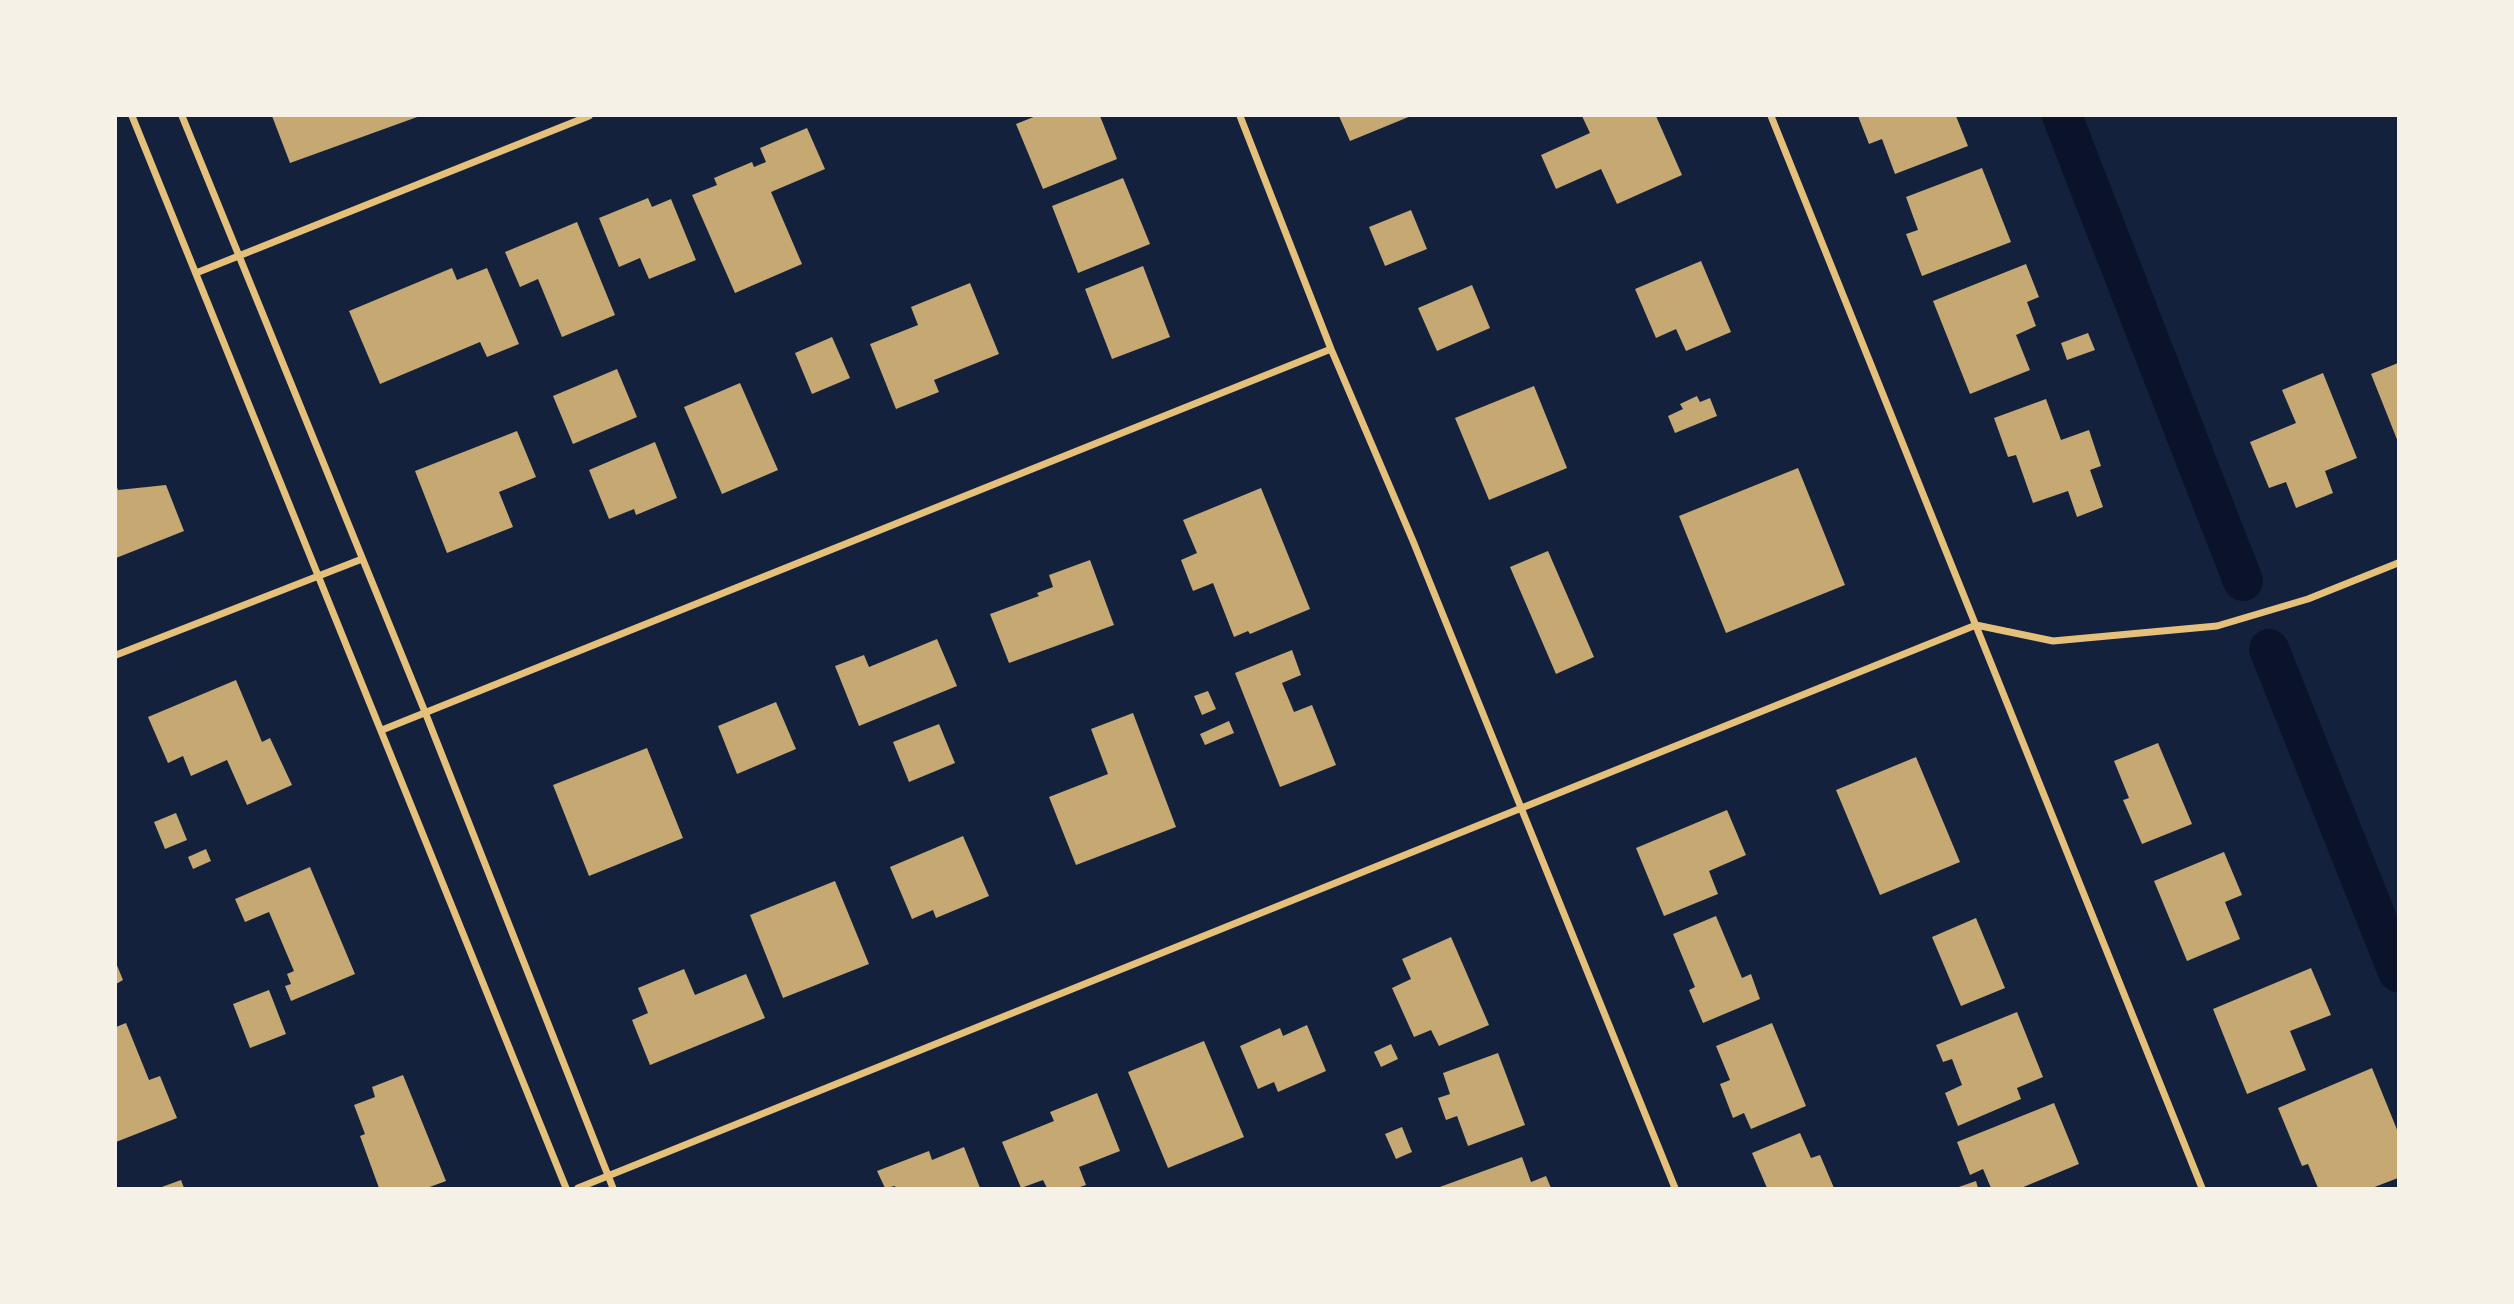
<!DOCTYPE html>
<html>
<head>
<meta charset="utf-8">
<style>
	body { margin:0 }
	#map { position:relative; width:2514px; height:1304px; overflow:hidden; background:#14213d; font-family:Raleway,sans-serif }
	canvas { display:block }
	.frame { position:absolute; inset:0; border:117px solid #f6f1e7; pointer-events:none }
</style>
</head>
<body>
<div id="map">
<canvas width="2514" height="1304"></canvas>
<div class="frame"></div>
</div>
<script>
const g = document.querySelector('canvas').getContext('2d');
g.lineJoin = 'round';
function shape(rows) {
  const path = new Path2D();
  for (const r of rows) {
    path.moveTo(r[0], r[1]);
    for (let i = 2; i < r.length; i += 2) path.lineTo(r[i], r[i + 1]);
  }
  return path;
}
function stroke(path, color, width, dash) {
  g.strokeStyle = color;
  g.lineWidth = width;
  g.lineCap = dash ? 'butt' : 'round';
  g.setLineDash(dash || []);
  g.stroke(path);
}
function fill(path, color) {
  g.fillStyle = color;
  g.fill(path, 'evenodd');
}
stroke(shape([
	[2062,116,2243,581],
	[2269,649,2398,972]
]), '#0b132b', 40);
fill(shape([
	[272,116,420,116,290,163],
	[1036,116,1100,116,1117,159,1043,189,1016,124],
	[1339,116,1411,116,1350,141],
	[1582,116,1656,116,1682,175,1617,204,1601,169,1556,189,1541,155,1590,133],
	[1858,116,1956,116,1968,146,1895,174,1882,139,1869,144],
	[807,128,825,169,771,192,802,264,735,293,692,195,717,185,714,178,752,162,754,167,766,162,760,148],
	[1982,168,2011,242,1922,276,1906,234,1918,230,1906,197],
	[1123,178,1150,244,1078,273,1052,206],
	[648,198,652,207,671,199,696,260,649,279,640,258,619,267,599,218],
	[1411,210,1427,249,1385,266,1369,227],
	[577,222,615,315,562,337,538,279,520,287,505,252],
	[1701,261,1731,332,1686,351,1676,329,1656,338,1635,289],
	[2026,264,2039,297,2027,302,2036,326,2016,335,2030,370,1970,394,1933,301],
	[1143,266,1170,337,1112,359,1085,289],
	[452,268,457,280,487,268,519,344,487,357,480,342,380,384,349,311],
	[970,283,999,354,934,380,939,392,896,409,870,344,918,325,911,307],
	[1472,285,1490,328,1437,351,1418,308],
	[2088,333,2095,350,2067,360,2061,343],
	[832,337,850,378,812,394,795,353],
	[2398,363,2398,442,2371,374],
	[617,369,637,417,573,444,553,396],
	[2323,373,2357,458,2325,471,2333,493,2296,508,2286,482,2269,488,2250,442,2296,423,2282,390],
	[740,383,778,470,722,494,684,407],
	[1534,386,1567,468,1489,500,1455,418],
	[1697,396,1700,402,1710,398,1717,416,1675,433,1668,416,1683,409,1680,404],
	[2046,399,2061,440,2089,430,2101,466,2090,470,2103,507,2077,517,2068,491,2033,503,2016,455,2008,457,1994,418],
	[517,431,536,477,499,492,513,527,447,553,415,471],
	[655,442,677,498,636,515,634,509,609,519,589,470],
	[1798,468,1845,585,1726,633,1679,516],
	[116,484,118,490,166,485,184,531,116,558],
	[1261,488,1310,609,1250,634,1248,631,1234,637,1213,583,1193,591,1181,560,1197,553,1183,520],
	[1548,551,1594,657,1556,674,1510,567],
	[1090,560,1114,625,1009,663,990,614,1039,596,1037,593,1053,587,1049,575],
	[937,639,957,686,859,726,835,666,864,655,869,667],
	[1292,650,1301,675,1282,683,1294,712,1312,705,1336,765,1280,787,1235,673],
	[236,680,262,742,270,738,292,785,247,805,227,760,191,776,183,756,168,763,148,717],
	[1208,691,1216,709,1202,715,1194,696],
	[776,702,796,749,737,774,718,726],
	[1133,713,1176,827,1076,865,1049,797,1108,774,1091,729],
	[1229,721,1234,733,1205,745,1200,734],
	[939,724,955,763,909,782,893,742],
	[2158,743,2192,824,2142,844,2123,800,2129,798,2114,761],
	[647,748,683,838,589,876,553,785],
	[1916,757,1960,862,1880,895,1836,790],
	[1727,810,1746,855,1709,871,1718,894,1664,916,1636,848],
	[176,813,187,840,165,849,154,822],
	[963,836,989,896,936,918,933,910,912,919,890,867],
	[206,849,211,861,193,869,188,857],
	[2224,852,2242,895,2225,902,2240,939,2187,961,2154,881],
	[310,867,355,974,291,1001,285,986,291,984,287,974,294,971,269,912,245,922,235,899],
	[835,881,869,964,783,998,750,915],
	[1716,916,1742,978,1751,974,1760,999,1703,1023,1689,990,1695,987,1673,934],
	[1976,918,2005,988,1961,1006,1932,937],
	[1451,937,1489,1025,1439,1046,1431,1030,1414,1037,1392,988,1411,979,1402,959],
	[116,963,123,980,116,984],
	[2311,968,2331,1015,2290,1031,2306,1070,2247,1094,2213,1009],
	[684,969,695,995,746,974,765,1018,650,1065,632,1020,648,1013,638,988],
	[269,990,286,1034,250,1048,233,1004],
	[2017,1012,2043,1077,2017,1088,2021,1099,1958,1126,1945,1093,1962,1085,1952,1059,1943,1062,1936,1045],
	[126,1023,149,1080,160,1076,177,1118,116,1142,116,1027],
	[1772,1023,1806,1106,1751,1129,1744,1113,1733,1118,1720,1084,1730,1080,1716,1046],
	[1307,1025,1326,1071,1278,1092,1274,1082,1258,1089,1240,1046,1280,1028,1283,1036],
	[1204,1041,1244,1137,1168,1168,1128,1072],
	[1391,1044,1398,1059,1381,1067,1374,1052],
	[1498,1053,1525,1125,1468,1146,1457,1116,1446,1120,1438,1098,1450,1094,1443,1073],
	[2372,1068,2398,1132,2398,1178,2372,1188,2318,1188,2308,1164,2302,1166,2278,1108],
	[403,1075,446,1181,427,1188,379,1188,360,1136,365,1134,354,1105,375,1097,372,1087],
	[1097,1093,1120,1151,1079,1167,1086,1185,1077,1188,1047,1188,1043,1180,1021,1188,1002,1142,1054,1121,1050,1112],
	[2054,1103,2079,1164,2021,1188,1991,1188,1983,1169,1970,1175,1957,1142],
	[1402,1127,1412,1152,1396,1159,1385,1134],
	[1800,1133,1811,1158,1820,1155,1834,1188,1767,1188,1752,1153],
	[964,1147,980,1188,896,1188,895,1186,885,1188,877,1171,929,1151,932,1160],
	[1522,1157,1531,1182,1546,1176,1551,1188,1437,1188],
	[181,1180,184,1188,159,1188],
	[1976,1181,1978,1188,1956,1188]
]), '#c6a872');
stroke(shape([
	[132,116,566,1188],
	[182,116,425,712,613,1188],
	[1240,116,1331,349,1413,541,1675,1188],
	[1771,116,2202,1188],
	[196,273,589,116],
	[116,655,362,559],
	[382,730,1331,349],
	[578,1188,1976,625,2053,641,2217,626,2308,599,2398,563]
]), '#e5c07b', 7);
</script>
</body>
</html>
